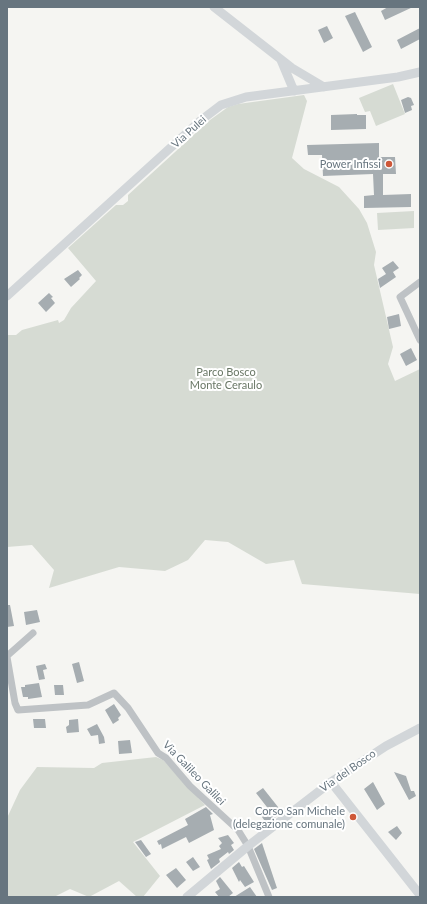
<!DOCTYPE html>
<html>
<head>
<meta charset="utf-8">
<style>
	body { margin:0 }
	#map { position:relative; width:427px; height:904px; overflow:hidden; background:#f5f5f2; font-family:Lato,sans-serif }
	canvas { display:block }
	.frame { position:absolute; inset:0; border:8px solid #67757f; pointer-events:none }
</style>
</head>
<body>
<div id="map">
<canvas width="427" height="904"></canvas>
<div class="frame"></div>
</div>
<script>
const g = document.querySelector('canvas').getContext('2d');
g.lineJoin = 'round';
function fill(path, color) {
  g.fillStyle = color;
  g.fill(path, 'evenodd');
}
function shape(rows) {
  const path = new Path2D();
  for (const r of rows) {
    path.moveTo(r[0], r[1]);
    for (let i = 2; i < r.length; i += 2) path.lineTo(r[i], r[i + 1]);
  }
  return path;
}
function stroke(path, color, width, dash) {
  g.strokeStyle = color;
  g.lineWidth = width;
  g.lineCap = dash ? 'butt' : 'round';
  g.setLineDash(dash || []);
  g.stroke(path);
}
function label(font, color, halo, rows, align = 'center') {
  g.font = font + ' Lato,sans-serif';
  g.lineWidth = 4;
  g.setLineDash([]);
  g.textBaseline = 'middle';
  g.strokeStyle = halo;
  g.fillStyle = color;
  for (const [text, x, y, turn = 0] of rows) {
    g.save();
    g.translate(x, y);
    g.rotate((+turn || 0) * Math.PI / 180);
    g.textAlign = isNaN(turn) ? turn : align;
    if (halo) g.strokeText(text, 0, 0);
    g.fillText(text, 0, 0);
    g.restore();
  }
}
fill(shape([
	[393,84,405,114,376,126,370,111,365,112,359,98],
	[304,95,307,101,292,158,304,169,339,187,359,209,367,223,376,252,374,265,393,347,388,364,395,381,420,369,420,594,302,584,294,560,266,564,228,542,205,540,188,560,165,571,119,567,49,588,54,570,32,545,7,547,7,335,16,335,22,330,58,320,59,323,64,320,71,308,96,281,68,248,116,205,123,205,128,201,128,195,210,120,228,107,238,104],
	[414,211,414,228,378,230,377,213],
	[156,757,163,760,205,805,133,842,160,876,143,897,137,897,119,881,89,897,70,889,54,897,7,897,7,818,20,790,37,767,94,768,102,763]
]), '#d6dbd3');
fill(shape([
	[388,7,413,7,385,20,381,11],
	[355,12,372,47,363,52,345,16],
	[327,26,333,38,324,43,318,30],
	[420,28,420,39,401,49,397,40],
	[408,97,411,98,414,105,411,106,412,110,405,113,401,100],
	[357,114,357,115,366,115,366,129,331,130,331,115],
	[379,143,379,157,395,157,396,174,383,174,383,195,411,194,411,207,364,208,364,196,374,195,373,174,323,176,322,155,308,155,307,145],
	[393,261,399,268,393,272,396,277,380,288,378,279,386,274,382,268],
	[78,270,82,275,79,278,80,279,71,287,64,279],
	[49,293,53,297,51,298,55,303,46,312,38,303],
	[399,314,401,326,389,329,387,317],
	[411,348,417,360,406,366,400,354],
	[7,605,10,605,14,626,7,627],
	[37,610,40,622,26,625,24,612],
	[79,662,84,681,77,683,72,664],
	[45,664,47,669,43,670,45,679,39,680,36,666],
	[39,683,42,697,28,699,28,697,23,697,21,687,25,687,25,685],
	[54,685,63,685,64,695,55,695],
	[114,704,121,715,118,718,119,720,113,724,105,710],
	[33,719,45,719,46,728,34,728],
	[78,719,79,732,67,733,66,727,69,725,69,720],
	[97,724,104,737,105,743,99,744,98,735,91,736,87,729],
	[130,740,132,753,119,754,118,741],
	[394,772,406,776,411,791,414,791,416,796,409,800],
	[373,782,385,804,377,810,364,789],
	[263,788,282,812,267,824,262,817,270,811,256,793],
	[206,807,213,814,210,815,214,830,189,843,186,837,162,849,161,844,159,845,157,841,188,825,185,819],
	[397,826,402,833,396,840,388,832],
	[228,835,234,843,231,845,234,850,229,854,228,852,219,859,220,862,211,869,207,860,209,859,207,855,221,849,219,846,222,843,218,838],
	[141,840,151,854,146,857,135,842],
	[262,843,277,888,272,890,254,849],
	[193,857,200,867,193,871,186,862],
	[239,862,242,867,244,866,254,882,245,887,240,880,239,882,232,868],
	[176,868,186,880,177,888,166,875],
	[220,877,233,893,228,897,219,897,215,892,220,889,216,881],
	[250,887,257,897,234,897]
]), '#a6adb1');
stroke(shape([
	[420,282,400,297,420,340],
	[7,656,33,633],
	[7,657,15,703,18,710,88,705,114,693,128,708,158,753,166,758,190,786,238,830,248,846,269,897]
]), '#bec2c5', 7);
stroke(shape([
	[214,7,292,68,324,87],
	[281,60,294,91],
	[7,296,200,121,221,105,246,97,398,77,420,72],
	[331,782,420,895],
	[187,897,248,846,331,782,386,746,420,728]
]), '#d2d6d9', 9);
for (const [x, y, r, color] of [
	[389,164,4,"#ce5738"],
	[353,817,4,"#ce5738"]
]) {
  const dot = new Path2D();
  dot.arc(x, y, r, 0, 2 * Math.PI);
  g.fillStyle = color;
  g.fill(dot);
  stroke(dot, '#fff', 1.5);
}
label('11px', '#67757f', '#fff', [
	["Via Pulei",189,132,-42],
	["Via del Bosco",348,771,-35],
	["Via Galileo Galilei",194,773,46]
]);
label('11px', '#67757f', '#fff', [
	["Power Infissi",381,164],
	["Corso San Michele",345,811],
	["(delegazione comunale)",345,824]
], 'right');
label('11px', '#697765', '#fff', [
	["Parco Bosco",226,372],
	["Monte Ceraulo",226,385]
]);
</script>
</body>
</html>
